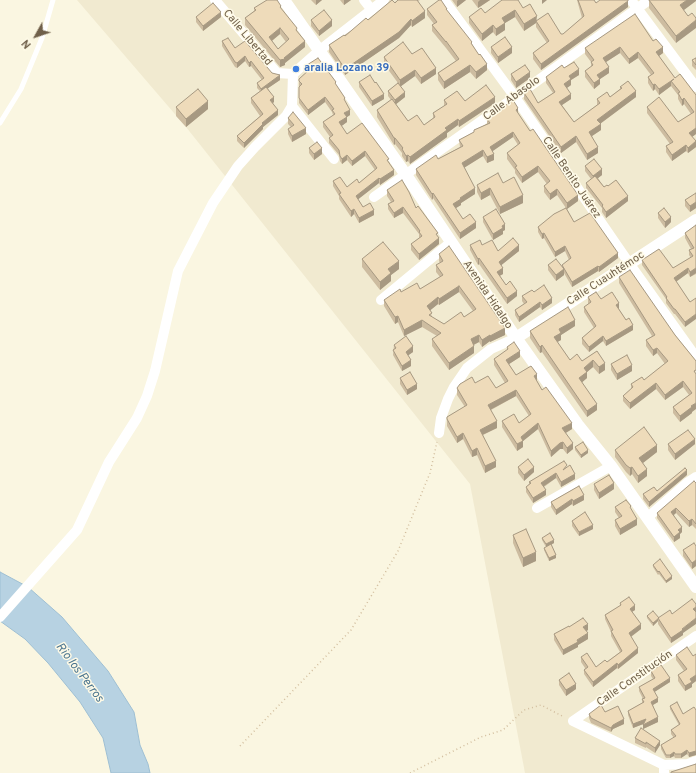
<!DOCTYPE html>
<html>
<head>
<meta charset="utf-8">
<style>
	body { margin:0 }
	#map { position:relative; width:696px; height:773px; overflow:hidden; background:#faf6e1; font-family:Overpass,sans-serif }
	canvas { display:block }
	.north { position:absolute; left:16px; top:16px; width:40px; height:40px; -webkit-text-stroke:3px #fefae7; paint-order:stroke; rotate:230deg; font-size:11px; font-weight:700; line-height:16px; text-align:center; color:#70604a }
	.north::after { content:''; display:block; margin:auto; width:14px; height:18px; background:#70604a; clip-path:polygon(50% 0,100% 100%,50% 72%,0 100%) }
</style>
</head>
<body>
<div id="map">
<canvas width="696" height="773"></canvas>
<div class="north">N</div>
</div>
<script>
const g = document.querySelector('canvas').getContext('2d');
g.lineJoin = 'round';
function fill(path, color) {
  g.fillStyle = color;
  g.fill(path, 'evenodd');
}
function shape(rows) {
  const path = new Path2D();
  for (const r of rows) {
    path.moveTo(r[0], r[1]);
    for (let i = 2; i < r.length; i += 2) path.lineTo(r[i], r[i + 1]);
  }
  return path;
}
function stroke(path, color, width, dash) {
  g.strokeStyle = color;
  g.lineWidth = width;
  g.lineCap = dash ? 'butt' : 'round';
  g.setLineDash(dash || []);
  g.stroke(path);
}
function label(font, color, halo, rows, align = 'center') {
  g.font = font + ' Overpass,sans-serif';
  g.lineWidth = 3;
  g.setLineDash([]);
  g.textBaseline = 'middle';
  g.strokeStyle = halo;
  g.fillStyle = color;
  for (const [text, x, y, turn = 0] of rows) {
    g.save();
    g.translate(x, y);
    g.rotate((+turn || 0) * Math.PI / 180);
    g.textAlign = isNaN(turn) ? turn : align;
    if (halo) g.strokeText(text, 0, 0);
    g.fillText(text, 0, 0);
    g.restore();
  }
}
fill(shape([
	[77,0,696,0,696,773,525,773,470,484,186,127]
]), '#f1ead0');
const water = shape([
	[0,572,28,587,62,617,108,671,134,712,140,745,148,764,150,773,111,773,103,738,80,702,48,663,25,639,0,621,0,572]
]);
fill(water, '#b7d2e2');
stroke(water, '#9ebfd3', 1);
stroke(shape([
	[240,746,351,630,398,551,430,473,437,442],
	[410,773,481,737,503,730,524,710,541,705,564,717]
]), '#d2be9e', 1.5, [1, 3]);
stroke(shape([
	[0,123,21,89,42,38,53,0]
]), '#fff', 5);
stroke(shape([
	[215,0,277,73,293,74,320,50,384,0],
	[364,0,371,9],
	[444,0,515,97,629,263,696,357],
	[631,0,696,87],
	[292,106,334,159],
	[374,197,515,97,649,0],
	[381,300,451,242],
	[439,433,441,418,448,399,454,387,467,368,491,349,516,338],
	[537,508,611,466],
	[648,517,687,483,696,477],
	[0,617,77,530,109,462,137,418,147,396,155,371,178,271,213,203,238,166,255,147,286,116,292,106,293,74],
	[664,765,688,764,696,761],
	[664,773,664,765,573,721,696,636]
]), '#fff', 10);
stroke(shape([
	[284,0,406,175,516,338,578,425,611,466,696,587],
	[516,338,696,220]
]), '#fff', 12);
fill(shape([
	[311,0,322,0,316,5],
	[340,0,351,0,344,5],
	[398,0,420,0,418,1,425,18,412,27,411,25,399,38,345,75,329,52,329,45],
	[452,0,466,0,457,7],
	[472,0,490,0,478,8],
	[577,0,594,0,596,3,628,7,541,70,533,59,533,53,547,43,536,27,536,23,524,31,515,17,505,23,505,30,496,36,493,32,482,41,469,23,469,17,485,13,523,8,537,20,561,34,563,34,582,18],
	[649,0,684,10,676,43,649,8],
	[254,8,281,9,297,32,305,47,285,63,285,65,280,67,245,25,245,18,254,11],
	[280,34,286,42,278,49,272,41],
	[427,9,447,11,472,44,487,70,476,79,470,72,444,89,438,80,438,73,456,61,446,48,432,31,432,25,434,24,427,15],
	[196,17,221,17,203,31,196,22],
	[311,20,332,26,319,36,311,26],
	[222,41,235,48,272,73,280,80,268,88,274,102,273,103,278,115,263,127,263,129,244,148,237,141,237,136,260,116,251,103,251,98,260,91,257,88,257,83,262,80,251,66,249,67,245,61,237,68,235,67,222,46],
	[653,41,663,53,659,56,675,78,696,95,696,134,692,137,696,147,688,153,686,151,672,161,666,152,666,146,670,144,647,113,647,107,678,122,691,114,684,104,682,106,678,99,678,95,671,86,659,95,655,89,653,91,648,83,648,77,651,75,638,58,629,64,620,53,606,62,609,73,600,79,600,84,594,89,585,77,585,71,591,67,591,62,585,54,585,48],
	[491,47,512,53,498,63,491,53],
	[412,54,436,74,421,84,415,76,400,86,405,97,396,104,408,121,424,125,433,118,433,113,444,106,444,100,465,101,495,103,459,127,458,125,447,133,447,137,410,164,408,161,406,162,402,156,402,153,395,144,394,145,377,117,377,110,391,100,388,96,388,91,398,83,384,64,384,57],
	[696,58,696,70,692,66,692,60],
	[307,65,336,85,345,102,350,115,347,117,347,122,341,126,347,134,389,162,394,175,380,185,379,183,358,199,363,207,374,215,359,223,354,214,351,217,339,199,339,196,333,186,333,181,347,187,359,183,375,170,365,156,352,166,347,160,342,164,340,161,339,155,329,143,329,138,330,137,323,127,323,122,333,115,332,112,325,102,308,115,299,103,299,79,308,71,307,70],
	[564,68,579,75,571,80,571,85,567,88,571,99,562,105,574,122,597,105,597,99,610,97,620,89,620,87,636,97,600,124,601,130,592,136,598,153,587,160,576,142,561,153,524,99,524,93,538,103,553,93,546,83,546,77],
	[511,74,530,78,516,88,511,80],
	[359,82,384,99,372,106,359,87],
	[176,107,208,109,186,127,176,116],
	[518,114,530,131,578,201,567,209,574,222,618,258,599,272,598,271,572,287,564,273,564,275,556,281,548,270,548,265,562,267,562,265,569,260,565,251,555,257,544,238,542,239,538,232,538,227,566,208,557,195,550,200,544,192,544,186,547,184,538,172,522,183,515,173,515,170,507,159,507,153,518,145,513,137,492,151,494,160,487,163,483,156,464,168,475,194,461,203,461,205,455,208,463,219,476,228,460,239,433,198,432,200,416,175,416,169,438,159,460,147,459,140,474,132,474,130,487,124,487,119],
	[288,118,306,134,292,142,288,134,288,129,291,127,288,124],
	[309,148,322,154,314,160,309,153],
	[585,166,602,175,598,178,604,187,608,186,628,201,606,218,602,212,602,208,586,188,586,183,591,179,585,171],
	[503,183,523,203,500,214,490,195,481,200,477,192,477,185],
	[387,190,416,208,438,237,439,244,419,260,411,250,411,244,419,238,419,234,403,213,394,218,388,209,388,204,391,202,387,196],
	[696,193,696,208,690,212,685,206,685,200],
	[658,213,671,222,665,228,658,218],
	[483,217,505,230,503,231,503,234,493,240,483,222],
	[696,225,696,274,690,277,688,273,676,282,690,302,685,327,675,314,674,314,666,303,666,299,642,265,642,260,673,268,691,258,689,255,689,250,691,249,685,238,685,233],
	[470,245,482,245,498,251,519,251,501,265,503,274,500,276,506,285,517,296,507,304,479,264,478,265,470,250],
	[439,254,505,335,490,342,490,341,482,347,479,342,474,345,474,353,449,370,432,346,432,339,437,336,422,327,404,336,398,322,395,324,384,306,384,300,401,292,420,289,440,277,436,272,436,265,440,263,439,261],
	[459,292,473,311,464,317,444,324,432,317,430,310,438,304,439,305],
	[362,259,399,269,391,275,391,281,380,290,362,267],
	[619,277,675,335,696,361,692,413,680,422,673,413,673,407,689,395,683,387,665,400,656,389,630,409,623,401,623,396,631,389,631,384,644,380,665,364,657,353,653,356,646,346,646,340,652,336,619,283],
	[534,292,552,303,542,310,540,307,519,322,515,315,515,310,524,304,522,301,522,296],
	[588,297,601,299,619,309,626,320,633,330,606,346,603,341,589,352,582,344,582,338,594,328,584,312,584,307,588,304],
	[575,326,561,335,561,340,557,342,570,360,582,361,597,351,605,370,599,374,593,367,587,372,587,378,582,382,597,410,587,417,542,352,540,353,530,338,530,331],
	[394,345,413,352,408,355,411,366,402,371,393,355],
	[507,347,520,357,509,364,516,375,537,381,542,390,572,429,566,433,573,449,567,454,563,449,560,449,551,457,538,429,523,441,523,447,517,451,502,427,502,421,519,423,529,416,516,396,491,410,497,428,483,435,496,467,485,473,477,455,472,457,463,439,457,443,447,426,447,417,465,407,457,395,457,388,475,383,496,388,505,383,494,365,494,359,507,351],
	[611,364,632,371,617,380,611,370],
	[400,378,417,389,407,395,400,384],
	[668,444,695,444,675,460,668,450],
	[575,447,588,453,581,458,575,450],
	[615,450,657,452,643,463,647,476,638,483,632,474,630,476,626,472,615,457],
	[518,467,534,472,524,481,518,473],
	[567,467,575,479,561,487,556,478,544,487,546,495,533,503,526,492,526,487,529,484,529,482],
	[687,475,649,507,643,499,643,494,657,491],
	[696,483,696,529,692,525,689,527,676,513,674,515,682,532,680,534,680,538,674,542,657,518,657,513],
	[594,484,614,489,599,499,594,490],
	[579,486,584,500,573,506,572,504,556,515,551,507,551,502],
	[615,507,631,510,637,525,620,535,615,526,615,520,619,518,615,512],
	[572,521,593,529,579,536,572,526],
	[513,535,536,561,523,567,513,543],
	[542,538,554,543,551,545,556,558,549,561,544,550,544,548,546,547,542,540],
	[696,546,696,566,692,569,683,556,683,550],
	[653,565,672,579,666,583,659,574,658,575,653,567],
	[620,603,635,610,632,612,641,629,631,637,638,653,618,669,617,668,593,687,584,674,584,670,585,668,581,662,581,657,596,667,607,662,620,652,611,636,611,632,605,619,605,615,620,606],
	[647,616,659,618,683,633,683,635,671,643,658,624,658,621,653,626,647,618],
	[569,627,588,630,586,631,588,639,578,645,578,647,563,655,554,640,554,634],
	[696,654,696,681,692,684,692,687,685,691,678,681,678,675,684,671,676,660,676,655,693,656],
	[651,671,670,682,654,692,658,702,653,705,658,722,643,729,643,724,633,728,628,715,628,711,642,703,642,699,643,699,639,691,639,687,653,679,651,676],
	[559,680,576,689,566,696,559,685],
	[670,706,683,714,696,710,696,755,689,757,687,754,681,758,675,758,674,756,670,758,666,758,661,749,661,745,674,738,671,734,671,730,679,725,670,709],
	[605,712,624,724,613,729,611,732,591,723,589,718,589,714],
	[635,738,660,745,655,753,646,747,646,748,635,743]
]), '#cdbca0');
fill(shape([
	[316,0,322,0,316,5],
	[344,0,351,0,344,5],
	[458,0,466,0,457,7,457,1],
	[480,0,490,0,478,8,478,2],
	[542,0,547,0,542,4],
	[687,0,696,0,696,1,680,13,680,5],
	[628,1,628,7,541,70,541,64],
	[515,10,515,17,505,23,505,30,496,36,496,29,502,18],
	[425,11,425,18,412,27,412,21],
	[221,12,221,17,203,31,203,26],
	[537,16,536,23,524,31,524,24],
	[411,19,411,25,399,38,345,75,345,69],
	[332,20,332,26,319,36,319,31],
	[696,20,696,28,676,43,676,36],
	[493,25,493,32,482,41,482,34],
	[280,28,280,34,269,43,269,37],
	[305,41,305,47,285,63,285,65,280,67,280,60],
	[512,47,512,53,498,63,498,57],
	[620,47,620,53,603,64,603,58],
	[663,47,663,53,656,58,656,52],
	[638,52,638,58,629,64,629,59],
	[245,56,245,61,237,68,237,63],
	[251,61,251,66,249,67,249,63],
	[487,64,487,70,476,79,476,72],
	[470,65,470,72,444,89,444,82],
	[609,67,609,73,600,79,600,84,594,89,594,83,597,75],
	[436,68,436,74,421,84,421,78],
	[579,69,579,75,571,80,571,85,564,90,564,84,569,76],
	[415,70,415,76,400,87,400,80],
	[530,72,530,78,516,88,516,82],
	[280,75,280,80,261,93,261,89],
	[671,81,671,86,659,95,659,89],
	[655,84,655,89,653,91,653,85],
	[636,91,636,97,597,126,597,120],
	[405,92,405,97,395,105,395,100],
	[384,94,384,99,372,106,372,101],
	[571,94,571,99,559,107,559,102],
	[274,97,274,102,270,105,270,100],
	[325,97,325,102,308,115,308,110],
	[495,97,495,103,459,127,459,121],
	[684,98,684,104,682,106,682,100],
	[208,101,208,109,186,127,186,119],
	[518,108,518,114,516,110],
	[278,110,278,115,263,127,263,129,244,148,244,143,262,123],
	[350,110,350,115,344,119,344,113],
	[347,117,347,122,339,128,339,122],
	[458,119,458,125,447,133,447,137,410,164,410,157,445,128],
	[601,124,601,130,589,138,589,132],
	[306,128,306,134,292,142,292,136],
	[696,128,696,134,689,139,689,133],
	[513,132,513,137,490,153,490,147],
	[576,136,576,142,561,153,561,147],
	[394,138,395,138,395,144,394,145],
	[696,141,696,147,688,153,688,148],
	[686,145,686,151,672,161,672,155],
	[598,147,598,153,587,160,587,154],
	[322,148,322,154,314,160,314,154],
	[483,150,483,156,462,169,462,163],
	[365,151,365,156,352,166,352,161],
	[494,154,494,160,487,163,487,157],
	[347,155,347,160,342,164,342,159],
	[408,155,408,161,406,162,406,156],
	[538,166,538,172,522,183,522,177],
	[602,169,602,175,593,182,593,176],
	[394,170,394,175,380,185,380,179],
	[379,178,379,183,356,201,356,196],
	[475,188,475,194,461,203,461,205,453,210,453,204,460,198],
	[490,188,490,195,481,200,481,193],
	[557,189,557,195,550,200,550,194],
	[433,193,433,198,432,200,432,194],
	[523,195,523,203,500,214,500,207],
	[578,195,578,201,567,209,567,203],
	[628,196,628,201,606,218,606,212],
	[696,202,696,208,690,212,690,206],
	[403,207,403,213,394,218,394,213],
	[354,209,354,214,351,217,351,211],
	[374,210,374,215,359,223,359,218],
	[671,217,671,222,665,228,665,222],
	[476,222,476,228,460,239,460,233],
	[505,224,505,230,503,231,503,234,493,240,493,234,502,226],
	[544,233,544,238,542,239,542,234],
	[439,238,439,244,419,260,419,254],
	[519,245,519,251,499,267,499,262],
	[565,246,565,251,555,257,555,252],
	[618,253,618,258,599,272,599,267],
	[479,258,479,264,478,265,478,259],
	[399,261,399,269,391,275,391,281,380,290,380,282,388,269],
	[598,266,598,271,572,287,572,282],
	[503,268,503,274,497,277,497,272],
	[688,268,688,273,674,283,674,278],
	[696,268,696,273,690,277,690,272],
	[564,269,564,275,556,281,556,275],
	[459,286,459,292,439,305,439,299],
	[517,291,517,296,507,304,507,298],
	[438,297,438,304,427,313,427,306],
	[552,298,552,303,542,310,542,305],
	[540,302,540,307,519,322,519,317],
	[619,303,619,309,616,310,616,305],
	[696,314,696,319,685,327,685,322],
	[398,316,398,322,395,324,395,317],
	[422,320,422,327,404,336,404,330],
	[575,320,575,326,561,335,561,340,554,344,554,337,559,329],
	[633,325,633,330,606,346,606,341],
	[505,328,505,335,490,342,490,336],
	[479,335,479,342,471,346,471,339],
	[490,335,490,341,482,347,482,340],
	[603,336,603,341,589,352,589,347],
	[542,345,542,352,540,353,540,347],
	[413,346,413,352,406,357,406,352],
	[474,346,474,353,449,370,449,363],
	[657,348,657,353,653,356,653,350],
	[520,351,520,357,506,366,506,360],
	[411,360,411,366,402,371,402,366],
	[593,360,593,367,587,372,587,378,579,385,579,378,584,368],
	[605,363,605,370,599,374,599,367],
	[632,365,632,371,617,380,617,374],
	[537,374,537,381,534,376],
	[683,381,683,387,665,400,665,395],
	[656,383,656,389,630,409,630,403],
	[417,384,417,389,407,395,407,390],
	[516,390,516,396,488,411,488,405],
	[696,403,696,409,692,412,692,413,680,422,680,416,691,406],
	[597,404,597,410,587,417,587,411],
	[497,421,497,428,480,436,480,430],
	[538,423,538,429,523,441,523,447,517,451,517,444,521,437],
	[572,423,572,429,562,435,562,428],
	[463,433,463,439,457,443,457,437],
	[695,439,695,444,675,460,675,454],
	[563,442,563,449,560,449,551,457,551,451,560,443],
	[573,443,573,449,567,454,567,448],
	[657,445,657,452,639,466,639,458],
	[477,448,477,455,472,457,472,451],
	[588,450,588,453,581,458,581,455],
	[496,461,496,467,485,473,485,466],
	[534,467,534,472,524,481,524,475],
	[632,467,632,474,630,476,630,468],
	[647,469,647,476,638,483,638,476],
	[687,470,687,475,649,507,649,502],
	[556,473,556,478,541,488,541,483],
	[575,474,575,479,561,487,561,482],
	[614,483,614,489,599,499,599,493],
	[546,490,546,495,533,503,533,498],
	[584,495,584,500,573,506,573,501],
	[572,499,572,504,556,515,556,510],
	[676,508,676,513,671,517,671,512],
	[637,519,637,525,620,535,620,529],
	[692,519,692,525,689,527,689,521],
	[593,525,593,529,579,536,579,532],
	[682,527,682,532,680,534,680,538,674,542,674,537,678,530],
	[554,540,554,543,546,547,546,544],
	[536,552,536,561,523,567,523,558],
	[556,555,556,558,549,561,549,558],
	[696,560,696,566,692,569,692,563],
	[672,576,672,579,666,583,666,581],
	[635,605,635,610,630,613,630,609],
	[696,607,696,612,693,609],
	[696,618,696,624,683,633,683,635,671,643,671,638],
	[658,619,658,621,653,626,653,623],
	[588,624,588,630,583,633,583,627],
	[641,624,641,629,629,638,629,633],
	[588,633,588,639,578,645,578,647,563,655,563,650],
	[638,648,638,653,618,669,618,665],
	[617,663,617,668,593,687,593,682],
	[696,675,696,681,692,684,692,687,685,691,685,686,690,679],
	[670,678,670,682,653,693,653,689],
	[576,684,576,689,566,696,566,690],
	[658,698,658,702,651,706,651,702],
	[658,717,658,722,643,729,643,725],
	[624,719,624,724,613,729,611,732,611,728,613,725],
	[646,719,646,723,633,728,633,724],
	[660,741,660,745,655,753,655,748],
	[687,750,687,754,681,758,681,754],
	[696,751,696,755,689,757,689,753],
	[674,752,674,756,670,758,670,755]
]), '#a79982');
const building = shape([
	[267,0,277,0,281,6,280,7,297,28,296,30,305,41,284,58,285,59,280,60,245,18,256,10,254,8,267,0],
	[280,28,289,39,278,49,269,37,280,28],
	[392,0,395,3,398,0,417,0,425,11,412,21,411,19,399,32,345,69,329,45,344,35,345,36,366,18,368,20,392,0],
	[439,0,441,0,447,9,446,9,472,42,471,43,479,55,480,54,487,64,476,72,470,65,444,82,438,73,459,59,446,41,446,42,432,25,437,22,427,9,439,0],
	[502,0,518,0,523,8,530,4,537,16,524,24,515,10,502,18,505,23,496,29,493,25,482,34,469,17,481,8,485,13,502,0],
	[578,0,594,0,596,3,600,0,628,0,628,1,541,64,533,53,549,41,536,21,548,13,561,34,563,34,584,16,578,0],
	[649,0,687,0,680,5,688,16,692,13,696,18,696,20,676,36,649,0],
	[213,3,221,12,203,26,196,17,213,3],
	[324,10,332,20,319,31,311,20,324,10],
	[635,14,653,41,656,39,663,47,656,52,675,78,680,74,696,95,696,128,689,133,696,141,688,148,686,145,672,155,666,146,673,142,647,107,659,97,678,122,694,112,684,98,682,100,678,93,680,92,671,81,674,79,659,89,655,84,653,85,648,77,654,73,638,52,629,59,620,47,603,58,609,67,597,75,600,79,594,83,585,71,593,65,591,62,594,60,585,48,635,14],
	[505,37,512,47,498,57,491,47,505,37],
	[228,38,235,48,245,41,272,73,280,75,261,89,257,83,264,78,251,61,249,63,245,56,237,63,235,62,222,41,228,38],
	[403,42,412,54,422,48,436,68,421,78,415,70,400,80,384,57,403,42],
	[318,58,336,82,335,83,345,98,344,99,350,110,344,113,347,117,339,122,347,134,362,123,389,159,387,160,394,170,380,179,379,178,356,196,363,207,370,203,374,210,359,218,354,209,351,211,339,194,341,193,333,181,340,177,347,187,357,179,359,183,377,168,365,151,352,161,347,155,342,159,340,156,339,150,329,138,333,135,323,122,335,114,332,110,334,109,325,97,308,110,299,98,299,87,302,84,299,81,299,79,310,69,307,65,318,58],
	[696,58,696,65,692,60,696,58],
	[574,62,579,69,569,76,571,79,564,84,571,94,559,102,574,122,600,103,597,99,607,92,610,97,622,88,620,87,628,81,636,91,597,120,601,124,589,132,598,147,587,154,576,136,561,147,524,93,530,89,538,103,555,92,546,77,562,65,564,68,574,62],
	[525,65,530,72,516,82,511,74,525,65],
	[370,75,375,83,376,82,384,94,372,101,359,82,370,75],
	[398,83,405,92,395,100,388,91,398,83],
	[486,85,495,97,459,121,458,119,445,128,447,130,410,157,408,155,406,156,402,149,403,148,395,138,394,138,377,110,392,99,408,121,417,115,424,125,435,117,433,113,447,104,444,100,457,91,465,101,486,85],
	[266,87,274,97,270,100,278,110,262,123,263,124,244,143,237,136,263,114,251,98,266,87],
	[198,89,208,101,186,119,176,107,198,89],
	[513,100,518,108,516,110,530,131,533,129,578,195,567,203,557,189,550,194,544,186,550,181,538,166,522,177,515,167,517,166,507,153,520,143,513,132,490,147,494,154,487,157,483,150,462,163,475,188,460,198,461,199,453,204,463,219,470,214,476,222,460,233,433,193,432,194,416,169,436,155,438,159,463,146,459,140,474,132,474,130,490,123,487,119,513,100],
	[293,112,306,128,292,136,288,129,294,125,288,118,293,112],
	[317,142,322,148,314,154,309,148,317,142],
	[594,159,602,169,593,176,585,166,594,159],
	[498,173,503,183,514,177,523,195,500,207,490,188,481,193,477,185,498,173],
	[595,176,604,187,607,185,608,186,616,180,628,196,606,212,602,206,603,205,586,183,595,176],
	[402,180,409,192,416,208,418,206,438,233,436,234,439,238,419,254,411,244,422,236,419,232,420,231,403,207,394,213,388,204,394,201,387,190,402,180],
	[696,193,696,202,690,206,685,200,696,193],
	[566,208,574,222,590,213,618,253,599,267,598,266,572,282,562,265,571,258,565,246,555,252,544,233,542,234,538,227,554,214,566,208],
	[664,208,671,217,665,222,658,213,664,208],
	[496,209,505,224,502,226,503,228,493,234,483,217,496,209],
	[696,225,696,268,690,272,688,268,674,278,690,302,696,298,696,314,685,322,675,309,674,309,666,298,667,297,642,260,659,249,673,268,693,256,689,250,694,248,685,233,696,225],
	[513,238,519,245,499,262,503,268,497,272,506,285,510,281,517,291,507,298,479,258,478,259,470,245,480,240,482,245,492,240,498,251,513,238],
	[383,242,399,261,388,269,391,273,380,282,362,259,383,242],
	[449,246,505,328,490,336,490,335,482,340,479,335,471,339,474,346,449,363,432,339,441,333,422,320,404,330,398,316,395,317,384,300,400,289,401,292,417,283,420,289,443,275,436,265,443,261,439,254,449,246],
	[459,286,476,309,464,317,461,312,444,324,429,315,432,313,427,306,438,297,439,299,459,286],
	[556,259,564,269,556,275,548,265,556,259],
	[630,270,675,335,696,361,696,370,694,371,696,374,696,403,691,406,692,407,680,416,673,407,692,393,683,381,665,395,656,383,630,403,623,396,633,387,631,384,642,377,644,380,668,361,657,348,653,350,646,340,655,335,619,277,630,270],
	[544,285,552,298,542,305,540,302,519,317,515,310,527,302,522,296,532,290,534,292,544,285],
	[596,292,601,299,612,292,619,303,616,305,626,320,629,318,633,325,606,341,603,336,589,347,582,338,596,326,584,307,591,302,588,297,596,292],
	[568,307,575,320,559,329,561,333,554,337,570,360,577,354,582,361,597,351,605,363,599,367,593,360,584,368,587,372,579,378,597,404,587,411,542,345,540,347,530,331,568,307],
	[406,336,413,346,406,352,411,360,402,366,393,350,396,348,394,345,406,336],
	[514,342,520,351,506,360,516,375,531,366,537,374,534,376,542,390,546,387,572,423,562,428,573,443,567,448,563,442,560,443,551,451,538,423,521,437,523,441,517,444,502,421,514,414,519,423,531,414,516,390,488,405,497,421,480,430,496,461,485,466,477,448,472,451,463,433,457,437,447,419,447,417,467,405,457,388,460,384,472,377,475,383,488,376,496,388,508,381,494,359,508,349,507,347,514,342],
	[627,355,632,365,617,374,611,364,627,355],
	[410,372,417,384,407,390,400,378,410,372],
	[644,427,657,445,639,458,647,469,638,476,632,467,630,468,626,465,615,450,644,427],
	[688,430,695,439,675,454,668,444,688,430],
	[583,442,588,450,581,455,575,447,583,442],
	[528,459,534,467,524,475,518,467,528,459],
	[564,461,567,465,563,470,570,465,575,474,561,482,556,473,541,483,546,490,533,498,526,487,531,483,529,482,564,461],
	[685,468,687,470,649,502,643,494,654,487,657,491,685,468],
	[609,475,614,483,599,493,594,484,609,475],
	[694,481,696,483,696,524,692,519,689,521,676,508,671,512,682,527,678,530,680,532,674,537,657,513,694,481],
	[579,486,584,495,573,501,572,499,556,510,551,502,579,486],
	[626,500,631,506,630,507,637,519,620,529,615,520,622,516,615,507,626,500],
	[585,512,593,525,579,532,572,521,585,512],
	[526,529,536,552,523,558,513,535,526,529],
	[550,533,554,540,546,544,542,538,550,533],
	[694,543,696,546,696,560,692,563,683,550,694,543],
	[551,544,556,555,549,558,544,548,551,544],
	[660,559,672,576,666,581,659,571,658,572,653,565,660,559],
	[629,597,635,605,630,609,641,624,629,633,638,648,618,665,617,663,593,682,584,670,588,667,581,657,587,653,596,667,605,660,607,662,622,651,611,631,613,630,605,615,621,605,620,603,629,597],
	[692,599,696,604,696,607,693,609,696,612,696,618,682,629,683,630,671,638,658,618,670,610,672,614,692,599],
	[653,611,659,618,653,623,647,616,653,611],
	[583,618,588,624,583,627,588,633,577,640,578,642,563,650,554,634,569,626,569,627,583,618],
	[687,647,693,656,696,654,696,675,690,679,692,682,685,686,678,675,687,669,676,655,687,647],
	[661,665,670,678,653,689,658,698,651,702,658,717,643,725,646,719,633,724,628,711,644,702,642,699,645,698,639,687,655,678,651,671,661,665],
	[569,673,576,684,566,690,559,680,569,673],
	[677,702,683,714,694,707,696,710,696,751,689,753,687,750,681,754,675,754,674,752,670,755,666,755,661,745,676,736,671,730,680,724,670,706,677,702],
	[601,705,605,712,618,706,624,719,613,725,611,728,591,718,589,714,601,705],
	[641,728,660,741,655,748,646,742,646,744,635,738,641,728],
	[696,764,696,773,671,773,671,772,696,764]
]);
fill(building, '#eedbba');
stroke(building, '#a79982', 1);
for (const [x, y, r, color] of [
	[296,69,4,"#3f7fe0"]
]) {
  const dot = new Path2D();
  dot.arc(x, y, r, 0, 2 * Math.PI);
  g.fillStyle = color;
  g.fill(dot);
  stroke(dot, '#fefae7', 1.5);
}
label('11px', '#70604a', '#fefae7', [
	["Calle Libertad",247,38,50],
	["Calle Abasolo",512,99,-36],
	["Calle Benito Juárez",571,178,56],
	["Calle Cuauhtémoc",606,279,-33],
	["Avenida Hidalgo",487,295,56],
	["Calle Constitución",635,679,-35]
]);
label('bold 11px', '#366cbe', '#fefae7', [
	["aralia Lozano 39",304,69]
], 'left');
label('italic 12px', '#4b758f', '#fefae7', [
	["Rio los Perros",79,673,53]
]);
</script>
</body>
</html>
